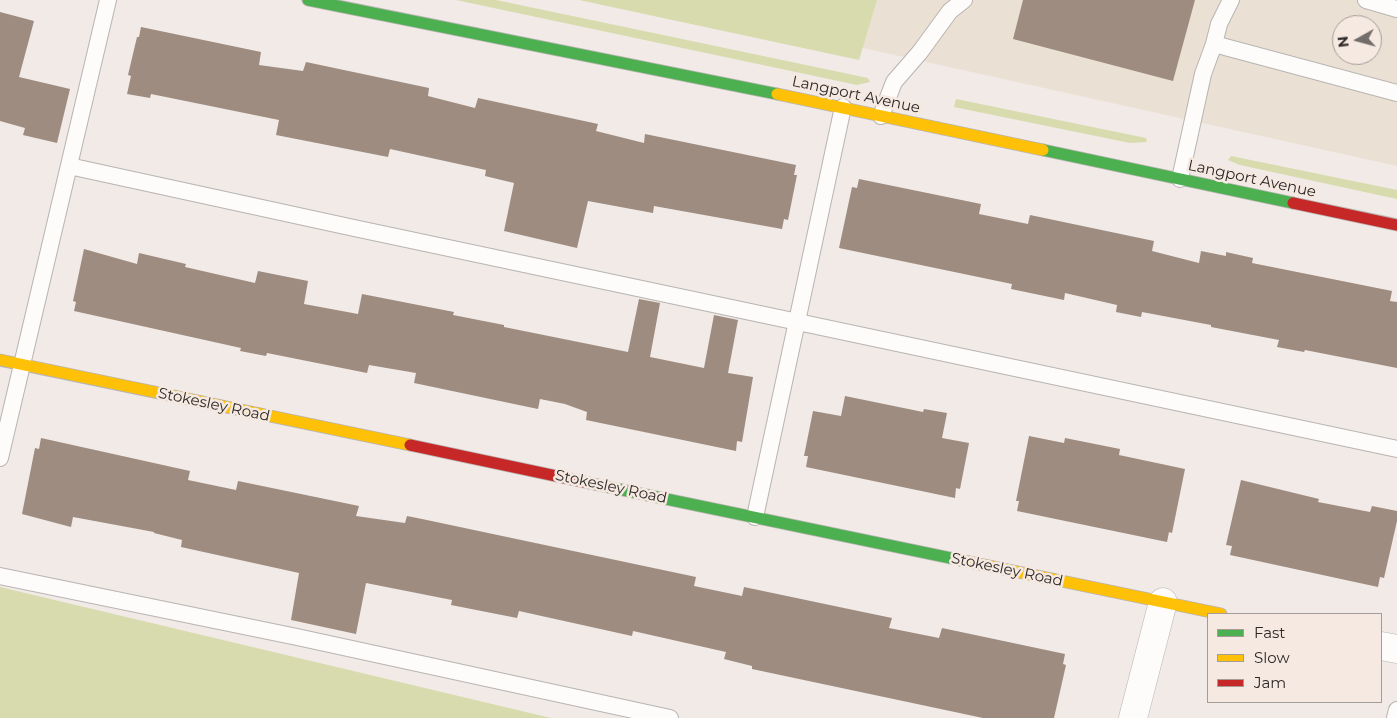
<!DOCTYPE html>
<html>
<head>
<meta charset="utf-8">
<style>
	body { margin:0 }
	#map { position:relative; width:1397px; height:718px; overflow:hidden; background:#f1eae6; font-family:Montserrat,sans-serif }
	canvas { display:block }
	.legend { position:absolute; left:1207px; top:613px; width:175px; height:90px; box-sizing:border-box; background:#f5e9e2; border:1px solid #a59c97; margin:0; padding:6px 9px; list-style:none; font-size:15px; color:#2e2927 }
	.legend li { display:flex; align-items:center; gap:10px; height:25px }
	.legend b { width:25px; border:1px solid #a59c97 }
	.north { position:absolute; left:1332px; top:15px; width:50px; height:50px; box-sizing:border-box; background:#f5e9e2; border:1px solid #a59c97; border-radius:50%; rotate:263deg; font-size:14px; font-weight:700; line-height:20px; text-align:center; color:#2e2927 }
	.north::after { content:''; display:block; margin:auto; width:18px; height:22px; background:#726d6a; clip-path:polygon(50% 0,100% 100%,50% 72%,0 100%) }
</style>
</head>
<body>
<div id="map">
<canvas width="1397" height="718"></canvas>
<ul class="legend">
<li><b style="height:6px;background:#4caf50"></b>Fast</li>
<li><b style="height:6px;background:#ffc107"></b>Slow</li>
<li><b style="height:6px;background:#c62828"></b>Jam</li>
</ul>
<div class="north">N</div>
</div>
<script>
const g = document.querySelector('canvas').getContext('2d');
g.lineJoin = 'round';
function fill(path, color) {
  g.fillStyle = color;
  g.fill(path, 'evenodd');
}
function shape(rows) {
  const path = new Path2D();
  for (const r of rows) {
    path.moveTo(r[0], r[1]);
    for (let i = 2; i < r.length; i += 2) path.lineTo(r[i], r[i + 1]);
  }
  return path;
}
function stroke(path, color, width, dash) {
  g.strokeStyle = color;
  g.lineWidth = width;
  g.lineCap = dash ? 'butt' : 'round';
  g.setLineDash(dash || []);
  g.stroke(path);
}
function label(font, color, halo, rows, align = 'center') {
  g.font = font + ' Montserrat,sans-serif';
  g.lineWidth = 5;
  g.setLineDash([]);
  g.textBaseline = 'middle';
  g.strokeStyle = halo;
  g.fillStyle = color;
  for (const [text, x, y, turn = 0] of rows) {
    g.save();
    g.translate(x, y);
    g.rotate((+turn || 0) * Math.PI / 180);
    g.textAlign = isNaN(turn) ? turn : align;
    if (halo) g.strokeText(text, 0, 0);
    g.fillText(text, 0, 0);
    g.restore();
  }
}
fill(shape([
	[646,0,1397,0,1397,166],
	[1342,25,1372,25,1372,55,1342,55]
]), '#ebe0d4');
fill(shape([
	[456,0,496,0,868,78,870,82,857,85],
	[579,0,877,0,859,60],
	[956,99,1146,138,1147,142,1130,143,954,107],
	[1231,156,1397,190,1397,199,1240,165,1228,160],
	[0,587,551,718,0,718]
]), '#d8dbae');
fill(shape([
	[1023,0,1195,0,1173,81,1013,39],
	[0,12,34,21,19,77,70,89,57,143,23,135,25,128,0,121],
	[141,27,261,52,259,65,303,71,306,62,429,88,428,96,475,108,478,98,598,124,596,131,644,143,645,134,796,165,794,175,797,175,788,220,784,219,782,229,654,206,653,213,588,201,577,248,504,231,514,183,485,176,486,170,390,149,388,157,276,135,279,120,151,94,150,98,127,94,131,76,128,75,137,37,139,37],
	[859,179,981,204,979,214,1028,224,1030,215,1154,241,1152,251,1199,263,1201,251,1226,256,1226,252,1253,258,1252,263,1392,291,1390,301,1397,302,1397,368,1305,350,1304,352,1277,347,1279,340,1211,327,1211,325,1142,312,1141,317,1116,312,1117,305,1065,293,1064,300,1011,289,1012,284,839,248,852,187,857,188],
	[84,249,137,264,139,253,186,264,185,267,255,283,258,271,308,281,304,304,358,314,362,294,454,312,453,315,504,325,504,327,628,352,639,299,660,303,650,357,704,368,714,315,738,320,728,373,753,377,742,442,737,441,736,451,586,420,587,412,565,404,540,399,538,409,414,383,416,373,369,365,367,373,267,353,266,356,240,351,241,348,74,311,76,302,73,301],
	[845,396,923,412,924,409,947,413,942,438,969,443,960,489,956,488,955,498,806,467,808,456,804,456,813,411,841,416],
	[1029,436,1064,443,1065,438,1120,449,1119,455,1185,469,1172,533,1169,532,1167,542,1017,511,1019,501,1016,501],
	[41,438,190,471,188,480,236,490,238,481,359,506,356,516,405,523,407,516,422,519,696,577,694,586,742,596,744,587,863,612,892,618,889,628,939,638,942,628,1065,654,1063,664,1066,665,1054,718,983,718,752,669,752,666,724,659,726,652,633,631,632,636,519,611,517,618,451,605,452,600,366,583,356,634,291,620,299,573,181,547,182,540,154,533,154,532,73,517,71,527,22,514,35,448,39,449],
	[1241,480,1319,499,1318,502,1370,512,1372,506,1397,511,1397,521,1384,578,1380,577,1378,587,1230,555,1232,546,1226,545]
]), '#9e8c80');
const lane = shape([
	[1366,0,1397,9],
	[1214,44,1397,93],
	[881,116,894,82,920,52,950,11,964,0],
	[69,166,354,228,1397,449],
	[1180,179,1203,74,1214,44,1219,24,1231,0],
	[0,458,108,0],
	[755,517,843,107],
	[0,576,297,637,670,718],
	[1395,718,1397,710]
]);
const street = shape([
	[1381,646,1397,649],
	[1133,718,1163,602]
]);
const fast = shape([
	[308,0,777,94],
	[1043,150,1293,203],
	[589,483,960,560]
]);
const slow = shape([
	[777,94,1043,150],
	[0,360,410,445],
	[960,560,1221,614]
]);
const jam = shape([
	[1293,203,1397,225],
	[410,445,589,483]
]);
stroke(lane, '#b8b4b1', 18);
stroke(street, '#b8b4b1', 29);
stroke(fast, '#b8b4b1', 13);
stroke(slow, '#b8b4b1', 13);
stroke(jam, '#b8b4b1', 13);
stroke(lane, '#fdfcfb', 16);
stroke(street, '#fdfcfb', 28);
stroke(fast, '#4caf50', 11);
stroke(slow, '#ffc107', 11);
stroke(jam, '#c62828', 11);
label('15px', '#2e2927', '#f5e9e2', [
	["Langport Avenue",856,95,12],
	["Langport Avenue",1252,179,12],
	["Stokesley Road",214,405,12],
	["Stokesley Road",611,487,12],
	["Stokesley Road",1007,570,12]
]);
</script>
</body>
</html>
